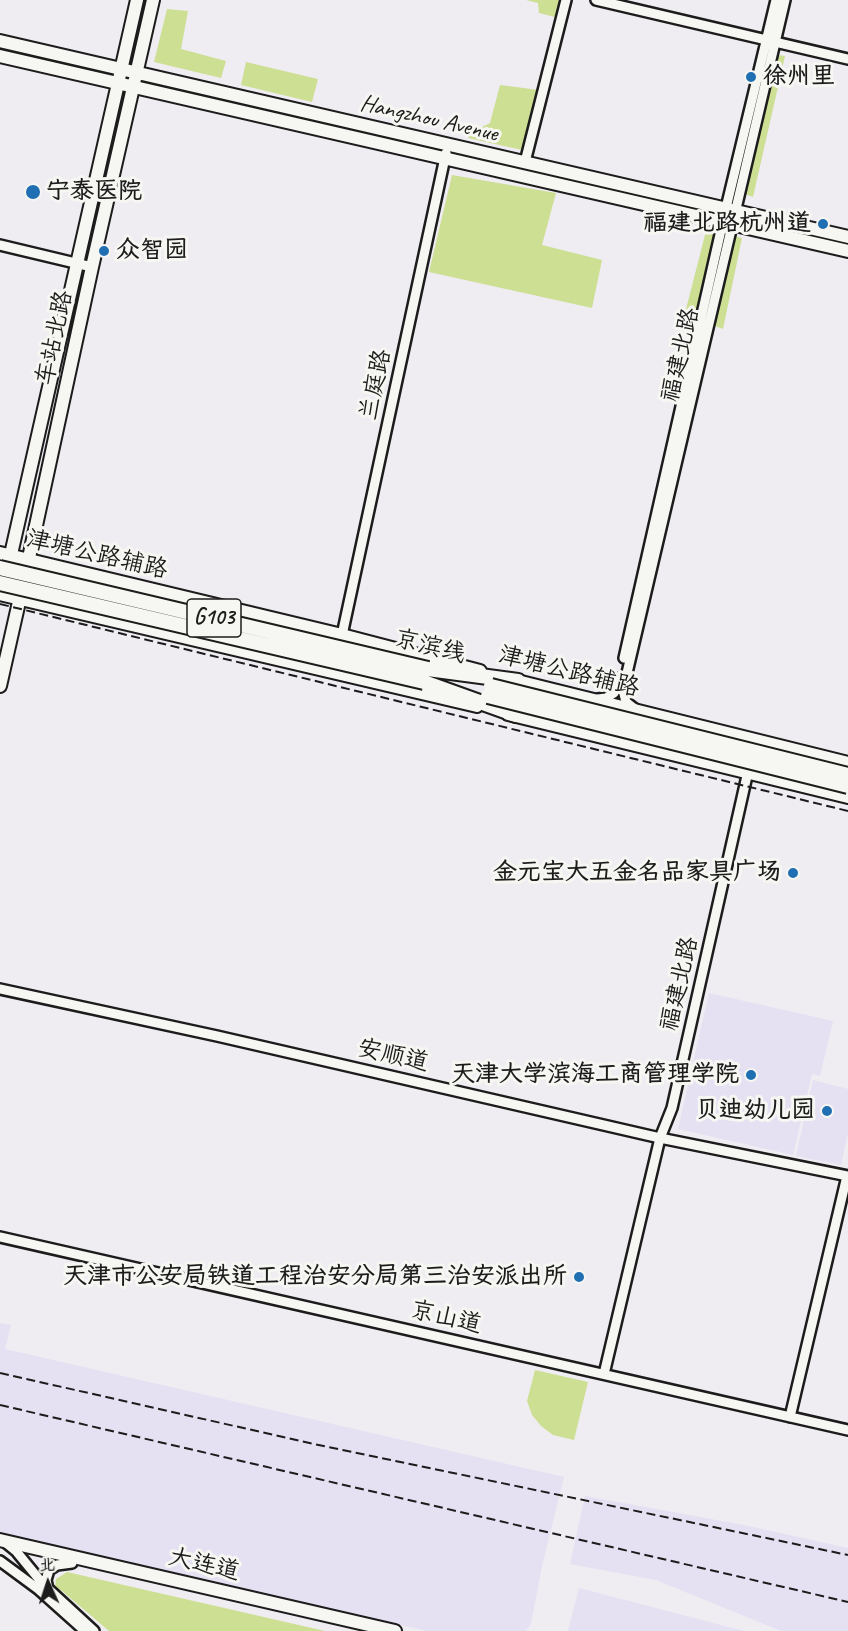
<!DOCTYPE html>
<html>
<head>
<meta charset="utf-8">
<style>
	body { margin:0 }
	#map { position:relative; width:848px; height:1631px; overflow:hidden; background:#efecf2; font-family:Caveat,"LXGW WenKai TC",sans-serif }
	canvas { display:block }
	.north { position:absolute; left:18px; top:1553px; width:60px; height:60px; -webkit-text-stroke:4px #f6f6f2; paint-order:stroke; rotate:357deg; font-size:16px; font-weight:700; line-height:24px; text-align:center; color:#1c1c1c }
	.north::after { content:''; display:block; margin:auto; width:21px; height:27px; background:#1c1c1c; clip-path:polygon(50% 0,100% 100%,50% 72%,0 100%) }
</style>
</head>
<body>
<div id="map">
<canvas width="848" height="1631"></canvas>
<div class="north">北</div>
</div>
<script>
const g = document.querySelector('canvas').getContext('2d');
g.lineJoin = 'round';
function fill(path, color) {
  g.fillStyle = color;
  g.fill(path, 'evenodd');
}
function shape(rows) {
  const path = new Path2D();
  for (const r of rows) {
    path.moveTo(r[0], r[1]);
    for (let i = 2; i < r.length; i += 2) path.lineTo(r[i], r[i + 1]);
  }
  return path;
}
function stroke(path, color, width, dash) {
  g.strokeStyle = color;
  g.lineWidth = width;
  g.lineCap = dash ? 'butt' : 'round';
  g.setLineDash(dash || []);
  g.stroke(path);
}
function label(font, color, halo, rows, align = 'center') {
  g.font = font + ' Caveat,"LXGW WenKai TC",sans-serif';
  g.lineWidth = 6;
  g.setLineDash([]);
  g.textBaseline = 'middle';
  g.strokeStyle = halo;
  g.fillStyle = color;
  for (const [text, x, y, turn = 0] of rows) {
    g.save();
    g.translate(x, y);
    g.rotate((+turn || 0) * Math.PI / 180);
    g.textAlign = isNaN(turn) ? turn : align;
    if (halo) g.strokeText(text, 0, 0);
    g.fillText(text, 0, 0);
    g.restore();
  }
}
fill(shape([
	[709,993,833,1021,820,1076,812,1074,793,1155,678,1129],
	[813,1080,848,1089,848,1133,841,1165,796,1156],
	[0,1323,11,1325,5,1349,564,1477,542,1566,531,1623,526,1631,427,1631,0,1534],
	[585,1496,749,1526,848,1548,848,1631,781,1631,656,1580,570,1564],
	[579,1588,744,1631,568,1631]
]), '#e6e0f3');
fill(shape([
	[526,0,559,0,555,17,539,13,538,3],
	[167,9,188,11,181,49,226,61,221,78,154,62],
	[778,55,785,56,753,197,745,194],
	[246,62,318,79,312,102,241,85],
	[500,85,539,90,522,150,468,138,470,133,490,123],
	[452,175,556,193,542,245,602,260,592,308,429,272],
	[707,227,718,230,697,320,684,317],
	[734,236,742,238,723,329,715,326],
	[535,1370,588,1382,574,1440,553,1435,541,1426,532,1415,527,1401],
	[67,1572,325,1631,109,1631,62,1591,55,1588,56,1579]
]), '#cddf93');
const minor = shape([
	[596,0,848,59],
	[525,162,566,0],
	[0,245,92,267],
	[342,635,446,153],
	[624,658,726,208,776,0],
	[598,699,606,698,614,693,619,678],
	[635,709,626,702,623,690,785,0],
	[0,989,217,1036,660,1138,848,1176],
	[0,1237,848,1430],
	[604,1374,660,1138,672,1108,749,767],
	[790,1417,847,1176],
	[5,1542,16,1551,43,1584,94,1631],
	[0,1561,38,1589,85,1631],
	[48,1589,46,1580,49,1570,57,1565,72,1563]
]);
const major = shape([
	[0,41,848,237],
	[0,56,848,251],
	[0,553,342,635,480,671],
	[9,563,137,0],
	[27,567,92,267,153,0],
	[0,594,477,706],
	[509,679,848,763],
	[0,686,21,593],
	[508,714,848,797],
	[0,1540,395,1631]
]);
const highway = shape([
	[428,669,518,681],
	[424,682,516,715]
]);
stroke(minor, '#1c1c1c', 14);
stroke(major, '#1c1c1c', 16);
stroke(highway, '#1c1c1c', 18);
stroke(minor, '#f6f6f2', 9);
stroke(major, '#f6f6f2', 12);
stroke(highway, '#f6f6f2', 14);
stroke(shape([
	[0,604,848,811],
	[0,1373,314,1444,848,1555],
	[0,1405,848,1602]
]), '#1c1c1c', 2, [9, 4.5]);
const highwayBridge = shape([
	[0,568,428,669],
	[0,583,424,682],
	[491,686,848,775],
	[488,696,848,786]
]);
stroke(highwayBridge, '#1c1c1c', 18, []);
stroke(highwayBridge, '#f6f6f2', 14);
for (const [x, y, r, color] of [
	[751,77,6,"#1f6fb2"],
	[33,192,8,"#1f6fb2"],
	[823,224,6,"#1f6fb2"],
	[104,251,6,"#1f6fb2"],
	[793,873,6,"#1f6fb2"],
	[751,1075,6,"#1f6fb2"],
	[827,1111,6,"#1f6fb2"],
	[579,1277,6,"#1f6fb2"]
]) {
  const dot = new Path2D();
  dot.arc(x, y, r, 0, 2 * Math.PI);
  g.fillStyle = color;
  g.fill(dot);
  stroke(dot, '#f6f6f2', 2);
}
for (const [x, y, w] of [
	[214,618,54]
]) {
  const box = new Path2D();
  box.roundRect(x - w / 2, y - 19, w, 38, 4.5);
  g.fillStyle = '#f6f6f2';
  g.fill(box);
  stroke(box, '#1c1c1c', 1.5);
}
label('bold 22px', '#1c1c1c', null, [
	["G103",214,618]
]);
label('bold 24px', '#1c1c1c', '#f6f6f2', [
	["徐州里",763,77,"left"],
	["宁泰医院",46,192,"left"],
	["福建北路杭州道",811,224],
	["众智园",116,251,"left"],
	["金元宝大五金名品家具广场",781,873],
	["天津大学滨海工商管理学院",739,1075],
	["贝迪幼儿园",815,1111],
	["天津市公安局铁道工程治安分局第三治安派出所",567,1277]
], 'right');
label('24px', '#1c1c1c', '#f6f6f2', [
	["Hangzhou Avenue",429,119,13],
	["车站北路",55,338,-78],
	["福建北路",681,355,-77],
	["兰庭路",376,385,-78],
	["津塘公路辅路",97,555,13],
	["京滨线",430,647,14],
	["津塘公路辅路",569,672,14],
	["福建北路",680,984,-77],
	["安顺道",393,1056,13],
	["京山道",446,1318,13],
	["大连道",204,1565,13]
]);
</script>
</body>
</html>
